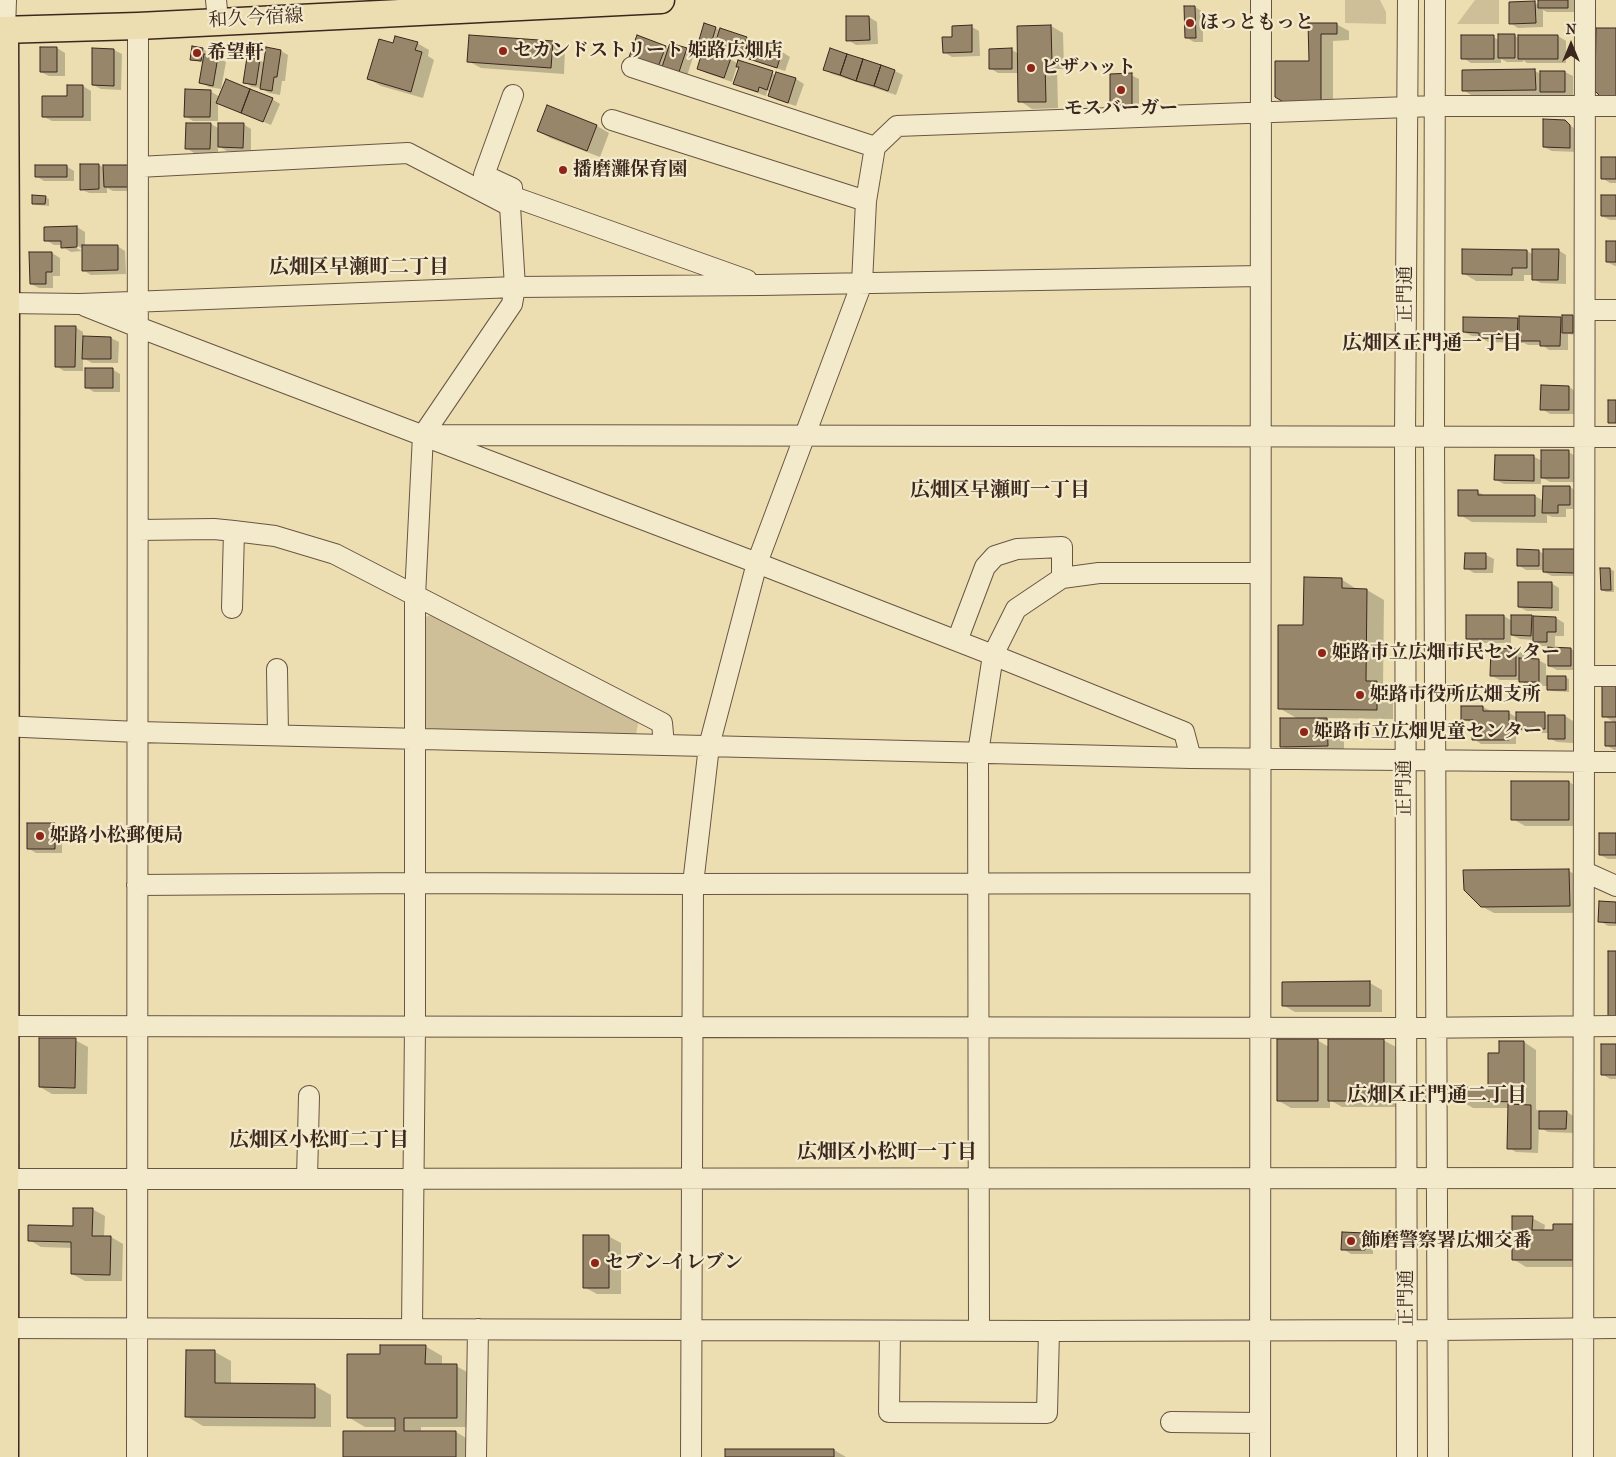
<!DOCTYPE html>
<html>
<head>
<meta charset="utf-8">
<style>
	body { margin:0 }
	#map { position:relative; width:1616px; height:1457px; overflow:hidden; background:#ecdeb1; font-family:"IM FELL French Canon",serif }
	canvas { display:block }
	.north { position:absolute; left:1546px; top:20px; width:50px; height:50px; -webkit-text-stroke:4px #f3eacc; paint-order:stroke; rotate:0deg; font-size:14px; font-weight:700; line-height:20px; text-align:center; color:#3c271e }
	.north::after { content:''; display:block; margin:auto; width:18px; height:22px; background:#3c271e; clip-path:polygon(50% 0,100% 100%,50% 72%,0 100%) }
</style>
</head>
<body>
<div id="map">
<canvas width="1616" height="1457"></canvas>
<div class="north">N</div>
</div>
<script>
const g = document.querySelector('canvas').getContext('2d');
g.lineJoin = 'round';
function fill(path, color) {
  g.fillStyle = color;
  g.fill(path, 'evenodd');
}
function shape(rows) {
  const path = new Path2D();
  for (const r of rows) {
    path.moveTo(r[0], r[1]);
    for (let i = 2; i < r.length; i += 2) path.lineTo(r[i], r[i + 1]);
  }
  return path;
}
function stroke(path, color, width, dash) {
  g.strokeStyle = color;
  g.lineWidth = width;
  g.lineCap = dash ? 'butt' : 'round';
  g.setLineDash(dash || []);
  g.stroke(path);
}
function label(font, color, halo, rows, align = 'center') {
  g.font = font + ' "IM FELL French Canon","Noto Serif JP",serif';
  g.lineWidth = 4.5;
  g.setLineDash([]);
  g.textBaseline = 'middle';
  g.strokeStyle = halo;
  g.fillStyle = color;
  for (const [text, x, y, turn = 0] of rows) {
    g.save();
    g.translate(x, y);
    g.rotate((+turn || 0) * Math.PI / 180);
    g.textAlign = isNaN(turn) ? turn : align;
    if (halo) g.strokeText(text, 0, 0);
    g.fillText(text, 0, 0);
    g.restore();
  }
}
fill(shape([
	[1345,0,1380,0,1386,12,1386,24,1345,23],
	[1475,0,1499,0,1499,24,1457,24],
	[433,614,639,719,636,734,428,729,422,724,423,618]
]), '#cebf98');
fill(shape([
	[1540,0,1576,0,1576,12,1547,12,1543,10,1543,27,1518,28,1510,23,1510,3,1535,3,1540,5],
	[1195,7,1203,12,1203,42,1194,42,1187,38],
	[847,17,869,17,877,22,878,44,856,45,848,40],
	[1309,24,1336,24,1349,31,1349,40,1333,41,1333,109,1298,109,1310,62],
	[705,25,747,38,754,44,782,52,790,57,785,71,724,51,716,46,700,40],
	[1051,26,1063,33,1064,69,1057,69,1058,108,1032,109,1020,101,1019,73,998,73,990,68,1012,50,1019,54],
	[972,27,979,31,980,56,952,57,944,52,954,39],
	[470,36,553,42,565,49,564,74,481,68,468,61],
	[1515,36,1519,38,1558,36,1566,41,1566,63,1527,63,1523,60,1523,62,1507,62,1501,59,1501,63,1471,63,1463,58,1493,37,1499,40],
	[417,43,429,50,428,56,434,60,423,98,381,86,369,79,394,45],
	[666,47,669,49,686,49,694,54,687,76,638,61],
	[57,48,65,53,65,76,49,76,41,72],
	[202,49,206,51,205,56,218,58,226,62,221,89,209,87,201,82,204,63,191,59],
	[114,50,122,54,121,90,101,89,93,85],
	[831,50,895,71,903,75,896,95,832,74,824,69],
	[281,51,288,55,285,81,282,81,280,95,269,93,261,88,252,87,244,82,259,60,265,63],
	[730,59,739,64,739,62,776,75,777,73,796,79,804,84,796,106,777,100,769,96,771,92,767,91,766,96,743,88,735,84,740,67,737,66,732,82,706,73,698,69],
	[1535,71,1541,74,1565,72,1573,76,1573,96,1476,98,1463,90,1463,72],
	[1131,75,1139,79,1139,109,1119,109,1111,104],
	[68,86,83,86,91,91,91,121,52,121,44,117,68,97],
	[210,91,220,97,272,99,280,104,271,125,218,103,218,121,193,121,185,116],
	[548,107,597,126,609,133,600,157,550,138,538,131],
	[1564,121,1578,131,1578,152,1552,151,1544,147],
	[211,124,220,129,243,124,251,129,251,152,227,151,218,146,218,153,194,153,186,148],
	[1616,158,1616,183,1610,183,1602,178],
	[99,165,105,168,139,191,113,191,107,188,107,193,89,193,81,189],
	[66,166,74,171,74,181,44,181,36,176],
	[45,197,49,199,49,206,37,205,33,203],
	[1616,197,1616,220,1610,220,1602,216],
	[77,227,85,232,85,247,117,246,125,251,126,274,91,275,83,270,83,249,73,243,71,245,82,251,71,252,63,247,63,245,54,245,46,240],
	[1616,242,1616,266,1615,266,1607,262],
	[1558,250,1566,255,1566,284,1541,283,1533,279,1533,275,1524,275,1524,281,1476,281,1463,273,1527,251,1534,255],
	[52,253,60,258,60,276,53,276,53,288,39,288,31,284],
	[1563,316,1573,316,1577,318,1576,335,1568,334,1568,350,1549,350,1542,345,1528,345,1524,343,1488,342,1480,336,1472,336,1464,332,1517,319,1521,321,1560,318,1563,320],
	[75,327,83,332,83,337,111,338,119,342,118,363,92,363,83,358,83,371,64,371,56,366],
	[112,369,120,374,120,392,94,392,86,387],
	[1569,387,1577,392,1576,414,1550,414,1542,409],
	[1568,452,1576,456,1576,482,1550,482,1541,477,1541,484,1504,484,1496,480,1533,456,1542,461],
	[1570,487,1578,492,1578,509,1566,509,1566,517,1552,517,1547,515,1547,523,1472,522,1460,515,1460,492,1478,492,1486,496,1535,496,1544,501],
	[1539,551,1544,554,1574,551,1582,555,1582,576,1552,576,1544,572,1544,570,1526,570,1518,565],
	[1486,555,1494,559,1493,573,1474,573,1466,568],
	[1602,569,1610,569,1614,571,1614,592,1606,592,1602,590],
	[1341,579,1358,590,1367,590,1384,600,1383,686,1393,692,1393,719,1325,718,1344,729,1344,755,1298,755,1281,746,1298,719,1279,708,1305,626],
	[1551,583,1559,588,1559,611,1527,611,1519,607],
	[1504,616,1512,621,1531,616,1534,618,1556,618,1564,623,1564,636,1555,636,1555,646,1542,646,1534,640,1520,639,1511,635,1511,643,1475,643,1467,638],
	[1571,649,1579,654,1579,670,1557,670,1549,666],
	[1492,650,1516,650,1524,654,1524,660,1538,660,1546,664,1546,677,1565,677,1569,679,1569,692,1552,691,1548,689,1548,686,1528,686,1520,680,1500,680,1492,676],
	[1616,687,1616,750,1614,750,1606,745,1615,723,1604,716],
	[1483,707,1491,711,1509,713,1518,718,1545,714,1549,716,1565,716,1573,721,1573,743,1557,742,1549,738,1549,733,1526,733,1516,727,1516,744,1481,744,1474,739,1474,724,1463,719],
	[1569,782,1581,789,1581,826,1525,826,1513,819],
	[54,824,62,829,62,853,36,853,28,848],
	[1616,835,1616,859,1608,859,1600,855],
	[1569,871,1582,878,1582,913,1494,913,1481,906,1465,872],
	[1616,903,1616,926,1608,926,1600,921],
	[1370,983,1382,990,1382,1012,1295,1012,1283,1005],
	[75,1040,88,1047,87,1094,52,1094,40,1087],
	[1317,1040,1329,1047,1383,1040,1396,1047,1396,1107,1342,1107,1330,1100,1330,1108,1291,1108,1279,1101],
	[1501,1042,1524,1042,1536,1050,1536,1109,1539,1112,1567,1112,1575,1117,1574,1133,1548,1132,1539,1127,1538,1153,1516,1152,1509,1148,1509,1108,1473,1108,1461,1101,1490,1088,1501,1054],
	[1616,1045,1616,1079,1610,1079,1602,1074],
	[92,1209,105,1216,104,1237,111,1237,123,1244,122,1281,85,1281,72,1274,73,1248,41,1247,29,1240,74,1227],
	[1532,1218,1545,1225,1544,1231,1554,1231,1573,1225,1585,1232,1585,1267,1526,1267,1513,1259],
	[1365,1234,1373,1239,1373,1254,1351,1254,1343,1249],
	[608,1236,621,1243,621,1294,597,1294,584,1287],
	[425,1346,442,1356,442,1366,456,1366,473,1375,473,1427,421,1427,421,1432,456,1432,473,1442,473,1457,344,1457,396,1432,396,1427,365,1427,348,1417,381,1355],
	[215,1352,231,1361,231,1385,315,1386,331,1395,331,1427,203,1426,186,1416],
	[834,1450,846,1457,726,1457]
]), '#0003');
const building = shape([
	[1538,0,1568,0,1568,8,1538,8,1538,0],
	[1535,1,1536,23,1509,24,1509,2,1535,1],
	[1184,6,1195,6,1196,38,1185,38,1184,6],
	[846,16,869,16,870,40,846,41,846,16],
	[704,23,716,27,711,44,699,40,704,23],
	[1308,23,1337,23,1337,34,1321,34,1321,103,1285,103,1275,97,1275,61,1309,61,1308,23],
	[972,25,972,52,943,53,942,37,952,37,952,26,972,25],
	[1051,25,1052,63,1045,63,1046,102,1018,102,1017,26,1051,25],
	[720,28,747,37,741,56,714,47,720,28],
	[1596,28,1616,28,1616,98,1602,98,1595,91,1596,28],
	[1498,34,1515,34,1515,58,1498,58,1498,34],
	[469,35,553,41,551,68,467,62,469,35],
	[637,35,666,46,658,67,629,57,637,35],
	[1461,35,1494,35,1494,59,1461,59,1461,35],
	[1518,35,1558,35,1558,59,1518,59,1518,35],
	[395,36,418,42,415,50,422,52,411,92,367,79,379,39,393,43,395,36],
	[749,40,782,51,777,68,743,57,749,40],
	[670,43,687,48,679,72,662,67,670,43],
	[192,46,203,48,201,61,190,60,192,46],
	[40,47,57,47,57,72,40,72,40,47],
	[266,47,281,50,277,77,274,77,272,91,260,89,266,47],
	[92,48,114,49,114,86,92,85,92,48],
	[830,48,847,54,840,75,823,70,830,48],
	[1012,48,1012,69,989,69,989,49,1012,48],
	[703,49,731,58,724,78,697,69,703,49],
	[204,54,218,57,213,86,199,83,204,54],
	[847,54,863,59,856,81,840,75,847,54],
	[247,57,260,59,256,85,243,83,247,57],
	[863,59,881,65,874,86,856,81,863,59],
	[738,60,773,71,767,90,759,87,758,92,733,84,739,67,736,67,738,60],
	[881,65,895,70,888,91,874,86,881,65],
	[1535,69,1536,90,1462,91,1462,70,1535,69],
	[1540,71,1565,71,1565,92,1540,92,1540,71],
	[776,72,796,78,788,103,768,96,776,72],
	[1132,73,1132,105,1110,105,1110,74,1132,73],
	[226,79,250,89,241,113,216,103,226,79],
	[67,85,83,85,83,117,42,117,42,96,67,96,67,85],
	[185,89,211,90,210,117,184,117,185,89],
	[250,89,273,98,263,122,241,113,250,89],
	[547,105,597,125,587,151,537,131,547,105],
	[1543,119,1565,120,1570,125,1570,148,1543,147,1543,119],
	[186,123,211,123,210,149,185,149,186,123],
	[218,123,244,123,243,148,218,147,218,123],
	[1601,157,1616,157,1616,179,1601,179,1601,157],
	[80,164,99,164,99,189,80,190,80,164],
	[35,165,67,165,67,177,35,177,35,165],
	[103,165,131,165,132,187,104,187,103,165],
	[32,195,46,196,45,204,32,204,32,195],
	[1601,195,1616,195,1616,216,1601,216,1601,195],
	[77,226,77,247,61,248,61,241,44,241,44,227,77,226],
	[1606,241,1616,241,1616,262,1606,262,1606,241],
	[82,245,118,245,118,270,82,271,82,245],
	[1462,249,1527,250,1527,268,1512,268,1512,275,1462,274,1462,249],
	[1532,249,1559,249,1558,280,1532,280,1532,249],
	[29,252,52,252,52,272,46,272,46,284,30,284,29,252],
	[1562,315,1573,315,1573,333,1562,333,1562,315],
	[1519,316,1561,317,1560,346,1540,346,1540,341,1519,341,1519,316],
	[1463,317,1518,318,1517,339,1479,338,1479,333,1463,332,1463,317],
	[55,326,76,326,75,367,55,367,55,326],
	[83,336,111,337,111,359,82,359,83,336],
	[85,368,113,368,113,388,85,388,85,368],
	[1541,385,1569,386,1569,410,1540,410,1541,385],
	[1608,400,1616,400,1616,423,1608,423,1608,400],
	[1541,450,1569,450,1569,478,1541,478,1541,450],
	[1495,455,1534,455,1534,481,1494,480,1495,455],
	[1543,486,1570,486,1570,505,1558,505,1558,513,1542,513,1543,486],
	[1458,490,1478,490,1478,495,1535,495,1535,516,1458,516,1458,490],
	[1517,549,1539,550,1539,566,1517,566,1517,549],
	[1543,549,1574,549,1574,573,1543,572,1543,549],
	[1465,553,1486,553,1486,569,1464,569,1465,553],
	[1600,568,1610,568,1611,590,1601,590,1600,568],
	[1304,577,1342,578,1342,588,1367,589,1366,681,1377,681,1377,710,1278,709,1278,625,1303,625,1304,577],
	[1518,582,1552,582,1552,608,1518,607,1518,582],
	[1466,615,1504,615,1504,639,1466,639,1466,615],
	[1511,615,1532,615,1531,636,1511,635,1511,615],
	[1533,616,1556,617,1556,632,1547,632,1547,642,1533,642,1533,616],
	[1548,647,1571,648,1571,666,1548,666,1548,647],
	[1491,648,1516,649,1516,676,1490,676,1491,648],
	[1519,658,1539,659,1539,682,1519,682,1519,658],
	[1547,676,1566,676,1566,690,1547,690,1547,676],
	[1602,686,1616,686,1616,717,1602,717,1602,686],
	[1461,706,1483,706,1483,711,1509,711,1509,740,1472,740,1473,720,1461,720,1461,706],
	[1516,712,1545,712,1545,729,1516,729,1516,712],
	[1548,715,1565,715,1565,739,1548,739,1548,715],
	[1280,718,1327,718,1328,746,1280,747,1280,718],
	[1605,722,1616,722,1616,746,1605,746,1605,722],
	[1511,781,1569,781,1569,820,1511,820,1511,781],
	[27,823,55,823,55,849,27,849,27,823],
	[1599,833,1616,833,1616,855,1599,855,1599,833],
	[1569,869,1570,906,1481,907,1464,890,1463,870,1569,869],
	[1599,901,1616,902,1616,923,1598,922,1599,901],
	[1608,951,1616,951,1616,1018,1608,1018,1608,951],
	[1370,981,1370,1006,1282,1006,1282,982,1370,981],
	[39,1038,76,1038,75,1088,39,1087,39,1038],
	[1277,1039,1318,1039,1318,1101,1277,1101,1277,1039],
	[1328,1039,1384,1039,1384,1101,1328,1101,1328,1039],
	[1499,1041,1524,1041,1524,1102,1459,1101,1459,1087,1488,1087,1488,1053,1499,1053,1499,1041],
	[1601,1044,1616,1044,1616,1075,1601,1075,1601,1044],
	[1508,1104,1531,1105,1531,1149,1507,1149,1508,1104],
	[1539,1111,1567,1111,1566,1129,1539,1129,1539,1111],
	[73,1208,93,1208,92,1236,111,1236,110,1275,71,1274,71,1242,28,1241,28,1225,73,1226,73,1208],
	[1512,1216,1533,1216,1532,1230,1553,1230,1553,1224,1573,1224,1573,1260,1512,1260,1512,1216],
	[1342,1232,1365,1233,1365,1250,1341,1250,1342,1232],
	[583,1235,609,1235,609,1288,583,1288,583,1235],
	[380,1345,426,1345,425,1364,457,1364,457,1418,404,1418,404,1431,456,1431,456,1457,343,1457,343,1431,395,1431,395,1418,347,1418,347,1354,380,1354,380,1345],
	[186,1350,215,1350,215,1383,315,1384,315,1418,185,1417,186,1350],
	[725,1449,834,1449,834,1457,725,1457,725,1449]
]);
fill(building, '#98866a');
stroke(building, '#3c271e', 1);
const minor = shape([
	[216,0,218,20],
	[1435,0,1434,436,1438,1457],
	[0,34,5,30,6,0],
	[632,67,875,147],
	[612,120,866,201],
	[138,167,408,153,510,206,515,287,512,304,423,435,415,596,415,1026,412,1329],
	[511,196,747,280],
	[510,206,512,188,484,175,513,95],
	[6,303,80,304,515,287,761,285,1260,276],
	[85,306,138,327,757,563,993,655,1184,732,1191,758],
	[1585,310,1616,310],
	[435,435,1616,437],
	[138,530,214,529,234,531,275,536,335,554,662,723,664,745],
	[232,608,234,531],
	[957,641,985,567,995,556,1017,549,1062,547,1062,578],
	[277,669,278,735],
	[1585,676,1616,676],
	[0,726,138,732,1191,758,1616,762],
	[1585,872,1616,886],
	[137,885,414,883,693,884,1260,883],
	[0,1026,1405,1028,1616,1026],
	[0,1179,1616,1178],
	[307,1179,309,1096],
	[0,1328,1049,1331,1438,1330,1616,1328],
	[890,1331,889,1412,1047,1413,1049,1331],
	[979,1331,978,753,993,655,1016,609,1062,578,1099,573,1260,573],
	[1171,1422,1260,1423],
	[137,1457,138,26],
	[476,1457,478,1329],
	[691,1457,693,884,709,746,757,563,862,283,866,201,875,147,897,126,1435,106,1616,106],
	[1260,1457,1261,0],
	[1407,1457,1405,436,1408,0],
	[1583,1457,1585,0]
]);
const major = shape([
	[0,30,138,26,661,0],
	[5,30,6,274,5,1457]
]);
stroke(minor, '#685543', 22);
stroke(major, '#3c271e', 29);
stroke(minor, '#f3eacc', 20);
stroke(major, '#ecdeb1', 26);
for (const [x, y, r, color] of [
	[1190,23,5,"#8f2418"],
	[503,51,5,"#8f2418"],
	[197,53,5,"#8f2418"],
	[1031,68,5,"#8f2418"],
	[1121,90,5,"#8f2418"],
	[563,170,5,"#8f2418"],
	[1322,653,5,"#8f2418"],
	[1360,695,5,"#8f2418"],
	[1304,732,5,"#8f2418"],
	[40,836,5,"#8f2418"],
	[1351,1241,5,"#8f2418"],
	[595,1263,5,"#8f2418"]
]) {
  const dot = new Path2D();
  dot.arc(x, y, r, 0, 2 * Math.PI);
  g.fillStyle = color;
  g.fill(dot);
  stroke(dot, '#f3eacc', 2);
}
label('19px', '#3c271e', '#f3eacc', [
	["和久今宿線",256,19,-3],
	["正門通",1406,294,-90],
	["正門通",1405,788,-90],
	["正門通",1407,1298,-90]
]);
label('bold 19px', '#3c271e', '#f3eacc', [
	["ほっともっと",1200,23],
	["セカンドストリート 姫路広畑店",513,51],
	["希望軒",207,53],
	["ピザハット",1041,68],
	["モスバーガー",1121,109,"center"],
	["播磨灘保育園",573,170],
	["姫路市立広畑市民センター",1332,653],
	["姫路市役所広畑支所",1370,695],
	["姫路市立広畑児童センター",1314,732],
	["姫路小松郵便局",50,836],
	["飾磨警察署広畑交番",1361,1241],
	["セブン-イレブン",605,1263]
], 'left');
label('bold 20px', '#3c271e', '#f3eacc', [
	["広畑区早瀬町二丁目",359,268],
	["広畑区正門通一丁目",1432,344],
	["広畑区早瀬町一丁目",1000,491],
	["広畑区正門通二丁目",1437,1096],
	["広畑区小松町二丁目",319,1141],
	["広畑区小松町一丁目",887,1153]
]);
</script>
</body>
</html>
